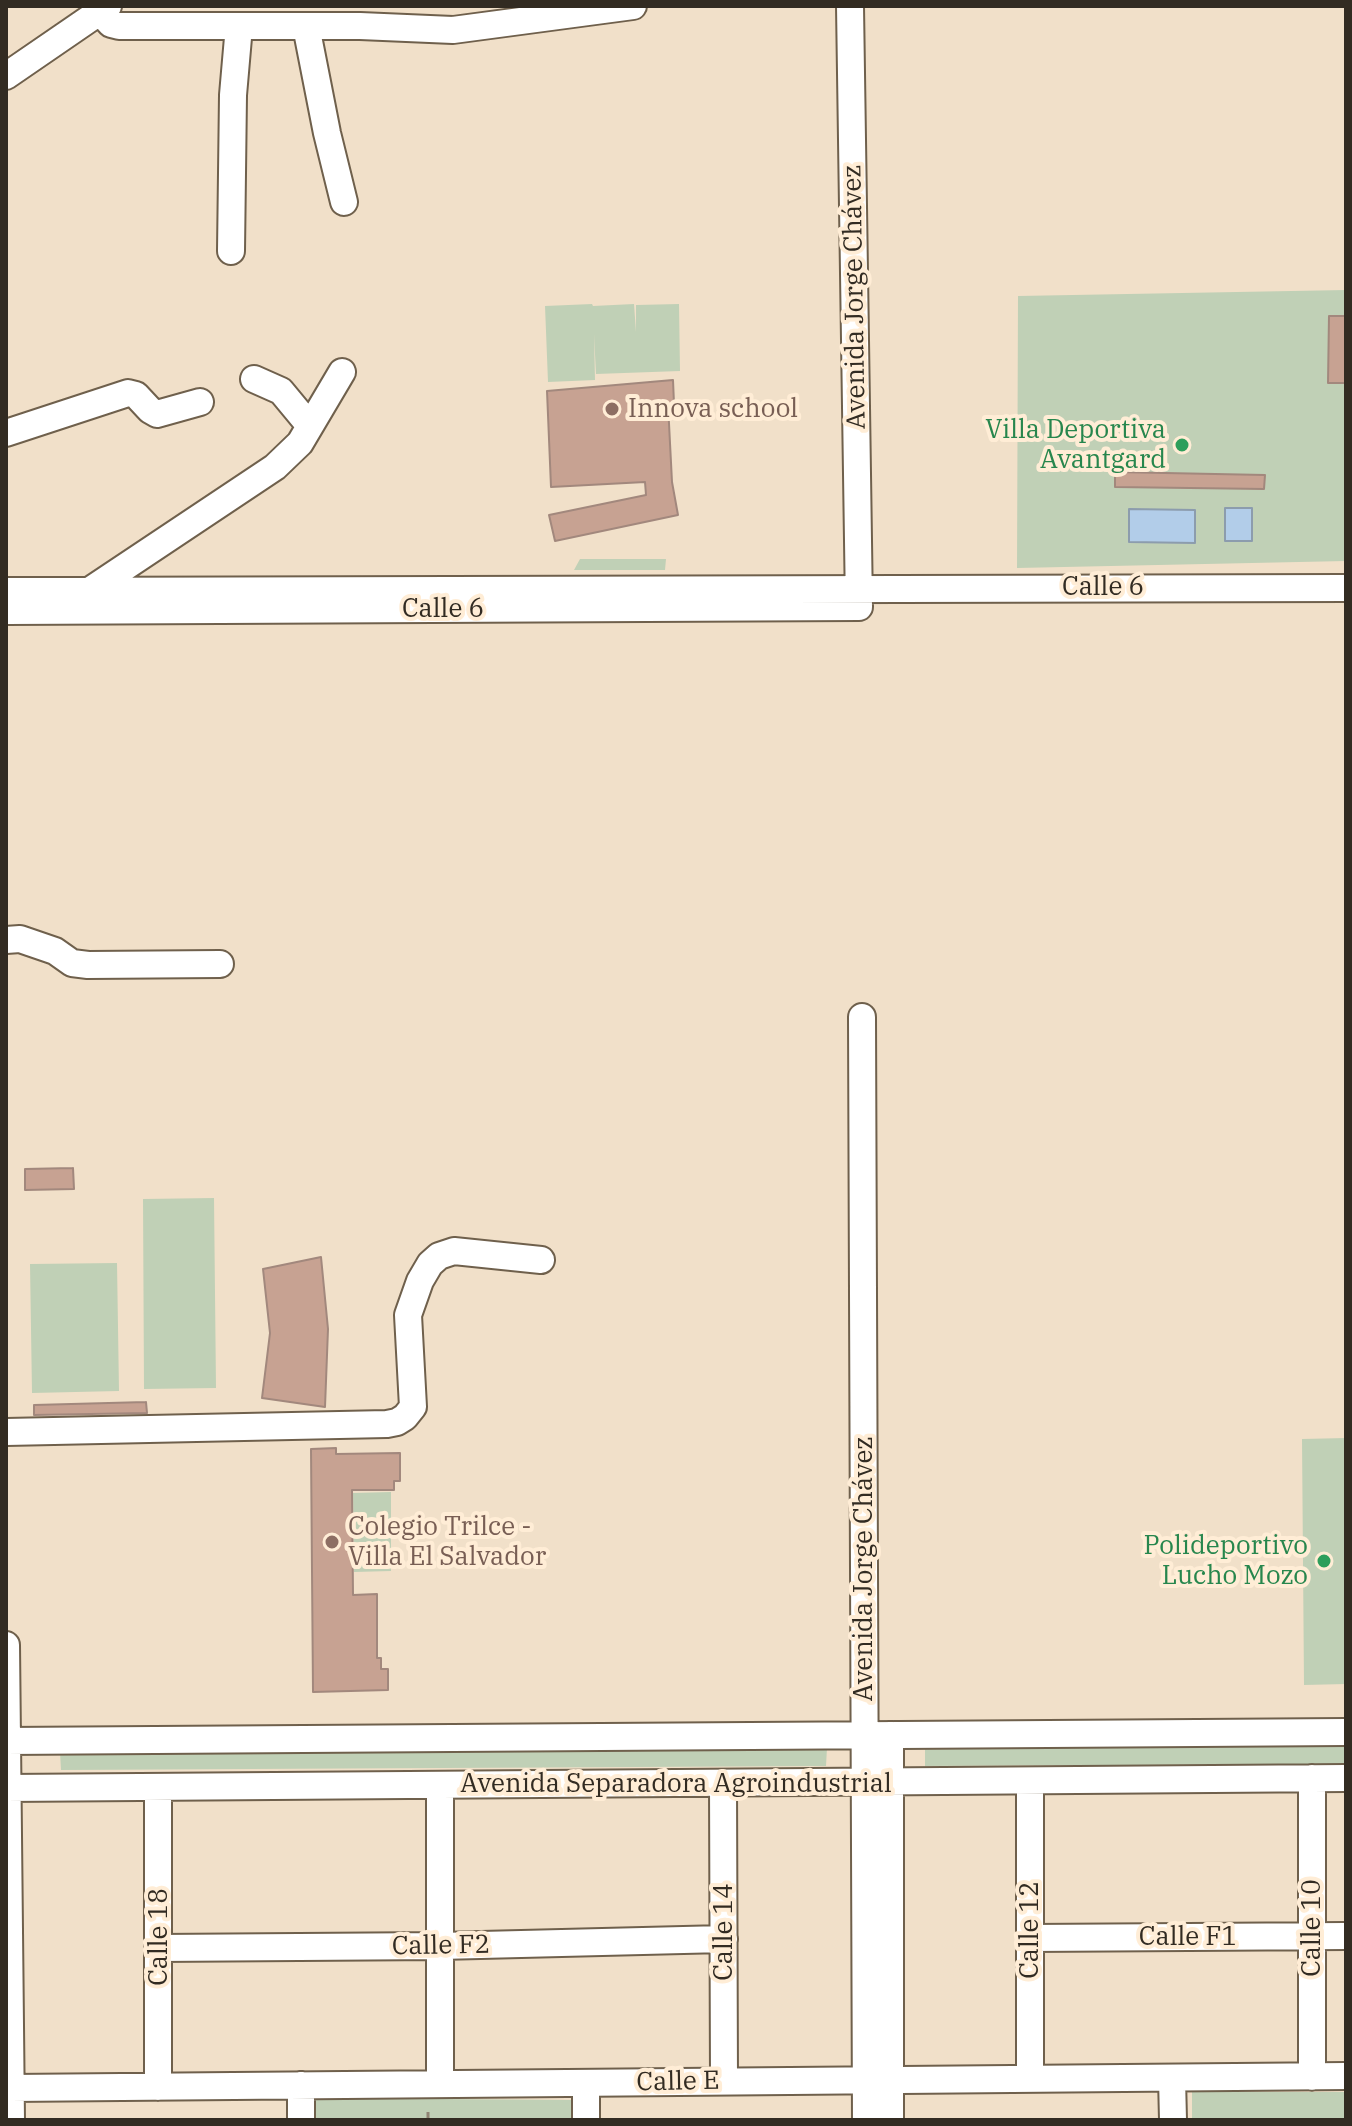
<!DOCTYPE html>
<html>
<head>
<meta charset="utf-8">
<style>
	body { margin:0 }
	#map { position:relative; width:1352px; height:2126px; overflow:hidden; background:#f1e0c9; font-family:"IBM Plex Serif",serif }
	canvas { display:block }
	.frame { position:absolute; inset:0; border:8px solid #322b22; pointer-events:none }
</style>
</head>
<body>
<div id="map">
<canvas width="1352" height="2126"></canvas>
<div class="frame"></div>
</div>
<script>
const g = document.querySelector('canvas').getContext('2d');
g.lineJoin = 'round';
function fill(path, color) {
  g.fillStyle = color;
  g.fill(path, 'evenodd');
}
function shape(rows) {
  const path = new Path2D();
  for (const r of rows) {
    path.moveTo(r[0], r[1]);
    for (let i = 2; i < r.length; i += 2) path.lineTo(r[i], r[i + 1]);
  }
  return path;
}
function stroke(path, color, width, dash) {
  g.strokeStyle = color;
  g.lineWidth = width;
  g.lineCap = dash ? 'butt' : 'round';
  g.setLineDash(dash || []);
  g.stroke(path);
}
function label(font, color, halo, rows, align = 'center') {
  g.font = font + ' "IBM Plex Serif",serif';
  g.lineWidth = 8;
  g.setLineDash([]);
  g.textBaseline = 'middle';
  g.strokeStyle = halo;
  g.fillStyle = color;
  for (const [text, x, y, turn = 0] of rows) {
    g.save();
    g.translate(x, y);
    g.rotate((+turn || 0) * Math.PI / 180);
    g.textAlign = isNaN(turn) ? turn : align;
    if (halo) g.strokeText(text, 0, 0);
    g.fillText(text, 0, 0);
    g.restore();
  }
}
fill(shape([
	[1346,290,1346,561,1017,568,1018,296],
	[592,304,593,306,634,304,636,332,636,305,679,304,680,371,596,374,594,334,595,380,548,382,545,306],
	[580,559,666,559,665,570,574,570],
	[214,1198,216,1388,144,1389,143,1199],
	[117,1263,119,1391,32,1393,30,1264],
	[1346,1438,1346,1684,1304,1685,1302,1439],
	[391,1492,391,1571,354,1572,353,1493],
	[1346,1746,1346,1764,925,1766,925,1747],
	[827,1748,826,1766,61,1770,60,1752],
	[1192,2092,1346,2092,1346,2120,1192,2120],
	[312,2098,573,2100,573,2120,312,2120]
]), '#c0d0b6');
const water = shape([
	[1225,508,1252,508,1252,541,1225,541,1225,508],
	[1129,509,1195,510,1195,543,1129,542,1129,509]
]);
fill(water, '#b2cde9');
stroke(water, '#8c9cad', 2);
const building = shape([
	[1329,316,1346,316,1346,383,1328,383,1329,316],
	[673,380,674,404,668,404,672,482,678,515,555,541,549,515,646,495,645,482,551,487,547,391,673,380],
	[1115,472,1265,475,1264,489,1115,487,1115,472],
	[73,1168,74,1189,25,1190,25,1169,73,1168],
	[321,1257,328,1329,325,1407,262,1398,270,1333,263,1269,321,1257],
	[146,1402,147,1413,34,1415,34,1405,146,1402],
	[336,1448,336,1454,400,1453,400,1481,394,1481,394,1490,352,1490,353,1595,377,1594,377,1658,381,1658,381,1669,388,1669,388,1690,313,1692,311,1449,336,1448]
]);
fill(building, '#c7a292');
stroke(building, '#a2887d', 2);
const minor = shape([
	[100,12,111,24,119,26,360,26,453,30,633,6],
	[306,26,327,133,344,202],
	[6,76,108,6],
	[231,251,233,95,239,26],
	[254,379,281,391,310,426],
	[6,433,128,393,136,395,150,410,157,414,200,402],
	[6,591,1346,588],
	[89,591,275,467,300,443,342,372],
	[6,611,859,607,850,6],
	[6,940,20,939,55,951,72,963,88,965,220,964],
	[862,1017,866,2120],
	[6,1432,387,1424,397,1422,405,1417,413,1407,408,1315,420,1281,430,1264,439,1256,454,1251,541,1260],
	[6,1645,11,2120],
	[890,1735,890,2120],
	[6,1741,1346,1732],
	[723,1784,724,2081],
	[6,1788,1346,1778],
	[158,1788,158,2087],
	[1030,1938,1346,1936],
	[158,1948,440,1946,724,1939],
	[1312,2077,1312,1778],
	[1172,2078,1173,2120],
	[1030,2079,1030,1781],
	[586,2083,586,2120],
	[440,2084,440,1786],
	[11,2088,1346,2076],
	[301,2120,301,2085]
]);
stroke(minor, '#6f604c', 30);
stroke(shape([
	[428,2120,428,2108]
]), '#908474', 3, [8, 4]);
stroke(minor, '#fff', 26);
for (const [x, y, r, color] of [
	[612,409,8,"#8d6e63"],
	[1182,445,8,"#2e9e5b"],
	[332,1542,8,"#8d6e63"],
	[1324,1561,8,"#2e9e5b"]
]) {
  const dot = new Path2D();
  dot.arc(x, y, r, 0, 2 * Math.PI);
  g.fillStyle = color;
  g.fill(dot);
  stroke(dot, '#ffedd6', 3);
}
label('26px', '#322b22', '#ffedd6', [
	["Avenida Jorge Chávez",855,297,-91],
	["Calle 6",1103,587],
	["Calle 6",443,609],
	["Avenida Jorge Chávez",864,1569,-90],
	["Avenida Separadora Agroindustrial",676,1784],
	["Calle 10",1312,1928,-90],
	["Calle 12",1030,1930,-90],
	["Calle 14",724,1932,-90],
	["Calle 18",159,1937,-90],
	["Calle F1",1188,1937],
	["Calle F2",441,1946,-1],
	["Calle E",678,2082,-1]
]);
label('26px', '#785e54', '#ffedd6', [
	["Innova school",628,409],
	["Colegio Trilce -",348,1527],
	["Villa El Salvador",348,1557]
], 'left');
label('26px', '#27864d', '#ffedd6', [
	["Villa Deportiva",1166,430],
	["Avantgard",1166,460],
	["Polideportivo",1308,1546],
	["Lucho Mozo",1308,1576]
], 'right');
</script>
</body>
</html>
